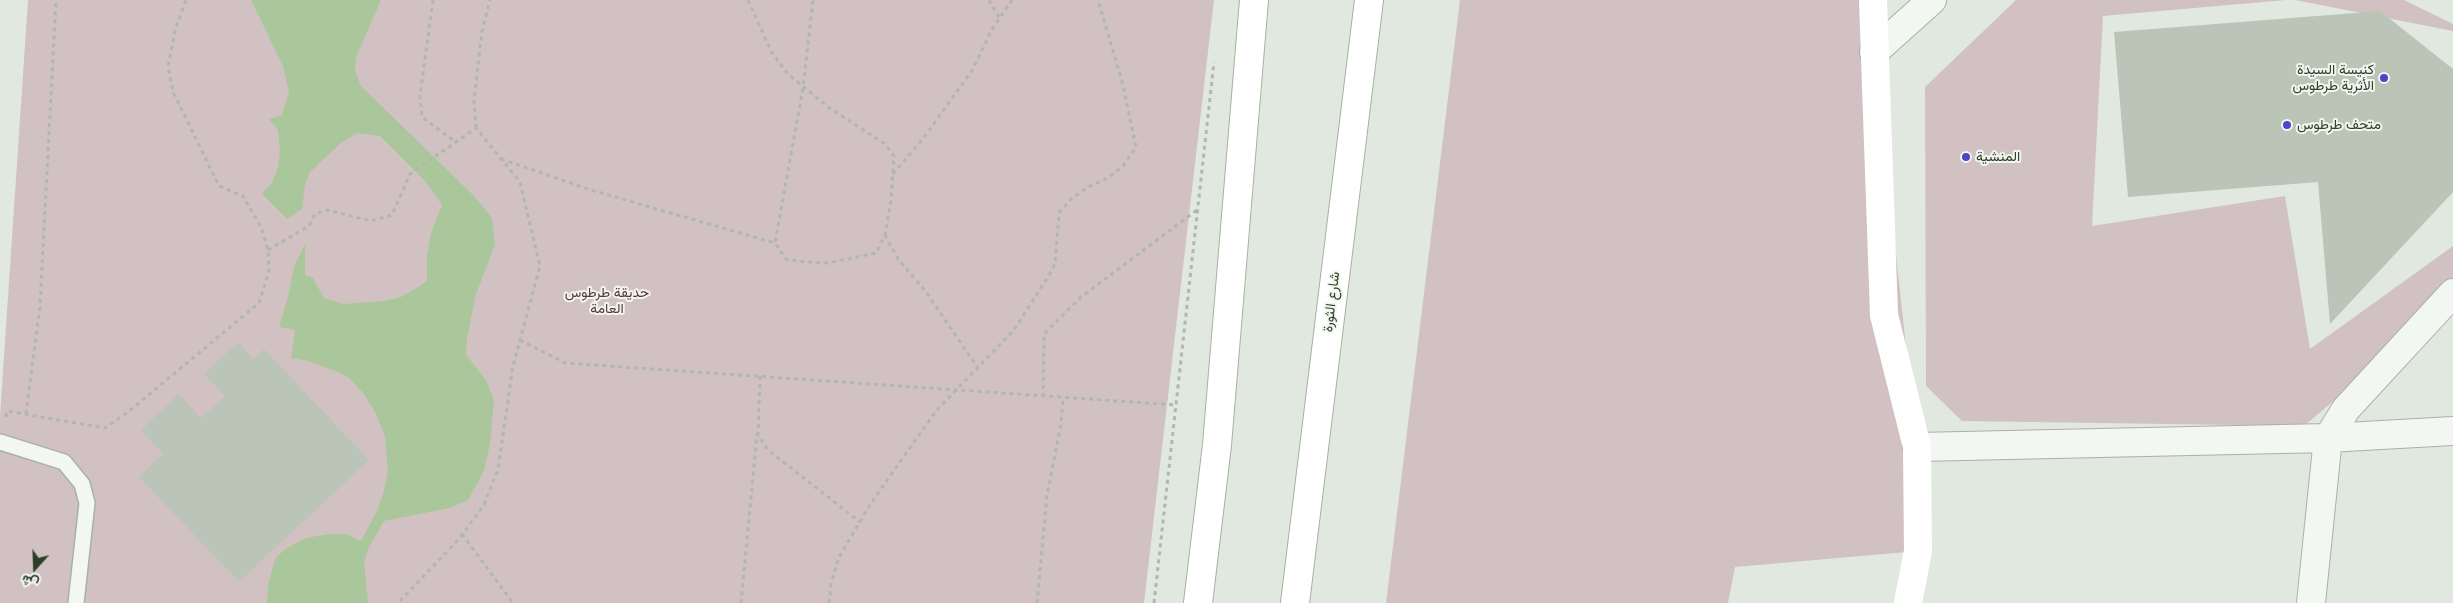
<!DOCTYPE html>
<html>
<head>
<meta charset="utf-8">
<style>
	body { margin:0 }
	#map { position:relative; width:2453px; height:603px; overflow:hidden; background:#e1e8df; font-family:"DM Sans",Vazirmatn,sans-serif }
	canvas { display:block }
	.north { position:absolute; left:10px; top:543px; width:50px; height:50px; -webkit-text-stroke:4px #f1f6ef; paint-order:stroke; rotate:200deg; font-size:14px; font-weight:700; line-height:20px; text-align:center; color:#2d3f29 }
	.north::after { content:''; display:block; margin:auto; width:18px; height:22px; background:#2d3f29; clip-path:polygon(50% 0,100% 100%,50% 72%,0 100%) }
</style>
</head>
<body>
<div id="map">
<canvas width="2453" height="603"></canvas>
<div class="north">ش</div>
</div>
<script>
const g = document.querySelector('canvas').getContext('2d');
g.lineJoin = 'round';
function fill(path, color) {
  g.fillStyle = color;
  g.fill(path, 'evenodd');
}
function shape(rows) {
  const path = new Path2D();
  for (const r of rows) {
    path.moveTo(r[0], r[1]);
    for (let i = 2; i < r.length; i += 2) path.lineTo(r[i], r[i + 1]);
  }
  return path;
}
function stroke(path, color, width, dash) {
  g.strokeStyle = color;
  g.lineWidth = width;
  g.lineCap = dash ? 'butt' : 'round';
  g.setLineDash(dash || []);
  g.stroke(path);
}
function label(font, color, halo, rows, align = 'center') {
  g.font = font + ' "DM Sans",Vazirmatn,sans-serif';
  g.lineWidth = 4;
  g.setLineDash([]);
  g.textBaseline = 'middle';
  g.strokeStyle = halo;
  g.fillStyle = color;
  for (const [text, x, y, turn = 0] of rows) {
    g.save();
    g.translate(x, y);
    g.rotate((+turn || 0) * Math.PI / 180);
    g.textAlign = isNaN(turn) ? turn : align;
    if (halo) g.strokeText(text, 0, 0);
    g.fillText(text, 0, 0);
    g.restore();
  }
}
fill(shape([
	[28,0,1214,0,1144,603,0,603,0,416],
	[1460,0,1879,0,1874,52,1917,447,1918,551,1735,567,1728,603,1386,603],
	[2016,0,2286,0,2103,16,2092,226,2285,196,2310,349,2453,246,2453,299,2304,426,1962,421,1926,386,1925,87],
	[2295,0,2404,0,2453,24,2453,31]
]), '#d2c1c2');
fill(shape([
	[251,0,381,0,356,57,355,71,361,86,476,198,492,218,495,245,476,294,467,338,466,355,486,380,494,400,490,444,484,471,468,500,450,508,384,521,369,547,364,562,368,603,267,603,268,585,273,567,276,557,287,548,306,538,329,534,347,534,361,541,377,511,384,491,388,471,385,437,376,414,364,394,348,377,333,370,309,361,291,358,295,330,279,327,288,297,294,267,305,244,305,275,313,278,324,298,344,304,385,301,401,297,420,286,427,280,427,255,431,233,442,205,425,181,380,136,358,133,342,142,310,172,305,185,302,209,287,219,262,194,272,183,278,168,280,150,278,130,269,119,282,115,289,92,283,66]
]), '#aac79b');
fill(shape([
	[2380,11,2453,69,2453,192,2330,324,2318,182,2128,197,2114,32],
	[238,342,253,359,264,349,369,460,239,582,139,477,163,454,141,430,178,394,201,418,225,396,204,374]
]), '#bac5b7');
const lane = shape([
	[0,442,64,462,82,484,87,503,76,603]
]);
const street = shape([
	[1874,52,1932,0],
	[1917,447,2328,438,2453,431],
	[2311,603,2328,438,2346,409,2453,293]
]);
const primary = shape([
	[1198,603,1217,445,1254,0],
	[1295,603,1369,0]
]);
stroke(lane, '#a7b2a5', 18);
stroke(street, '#a7b2a5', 30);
stroke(primary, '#a4b39f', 30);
stroke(shape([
	[433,0,420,96,422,117,454,141],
	[748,0,772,53,788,74,828,107,885,144,894,156,891,200,885,235,876,253,828,263,804,262,786,259,775,243],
	[989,0,999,17],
	[476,128,474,101,482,31,490,0],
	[501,159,591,190,775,243,803,88,813,0],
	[893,174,922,140,973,69,992,29,1012,0],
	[885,235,898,259,926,292,978,368],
	[268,250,309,226,315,214,327,210,371,221,392,215,410,174,476,128,520,182,540,266,513,366,498,469,484,505,458,540,398,603],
	[520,340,565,363,1176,405],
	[760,376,758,435,768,450,860,522],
	[1043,397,1044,334,1080,298,1197,210],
	[26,414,40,306,56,0],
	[6,417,7,411,105,428,128,412,259,303,269,271,268,250,261,227,243,196,219,186,173,92,168,66,176,27,186,0],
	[462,534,513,603],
	[741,603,757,434],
	[829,603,831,584,839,557,871,503,936,411,1014,330,1049,275,1055,264,1059,213,1071,199,1088,187,1108,178,1123,166,1136,147,1123,85,1098,0],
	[1037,603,1047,495,1061,424,1063,398],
	[1154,603,1214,62]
]), '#b0b8ae', 3, [4, 4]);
stroke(lane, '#f3f7f2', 15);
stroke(street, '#f3f7f2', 28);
stroke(shape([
	[1873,0,1884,315,1917,447,1918,551,1908,603]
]), '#fff', 28);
stroke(primary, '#fff', 28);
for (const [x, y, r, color] of [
	[2384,78,5,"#4847ca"],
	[2287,125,5,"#4847ca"],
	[1966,157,5,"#4847ca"]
]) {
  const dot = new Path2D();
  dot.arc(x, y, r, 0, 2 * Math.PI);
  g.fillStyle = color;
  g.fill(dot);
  stroke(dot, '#f1f6ef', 2);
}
label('14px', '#2d3f29', '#f1f6ef', [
	["كنيسة السيدة",2374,70,"right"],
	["الأثرية طرطوس",2374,86,"right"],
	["متحف طرطوس",2297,125],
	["المنشية",1976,157]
], 'left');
label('14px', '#5a3637', '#f1f6ef', [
	["حديقة طرطوس",607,293],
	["العامة",607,309]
]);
label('14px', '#2d3f29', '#f1f6ef', [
	["شارع الثورة",1332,302,-83]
]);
</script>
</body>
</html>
